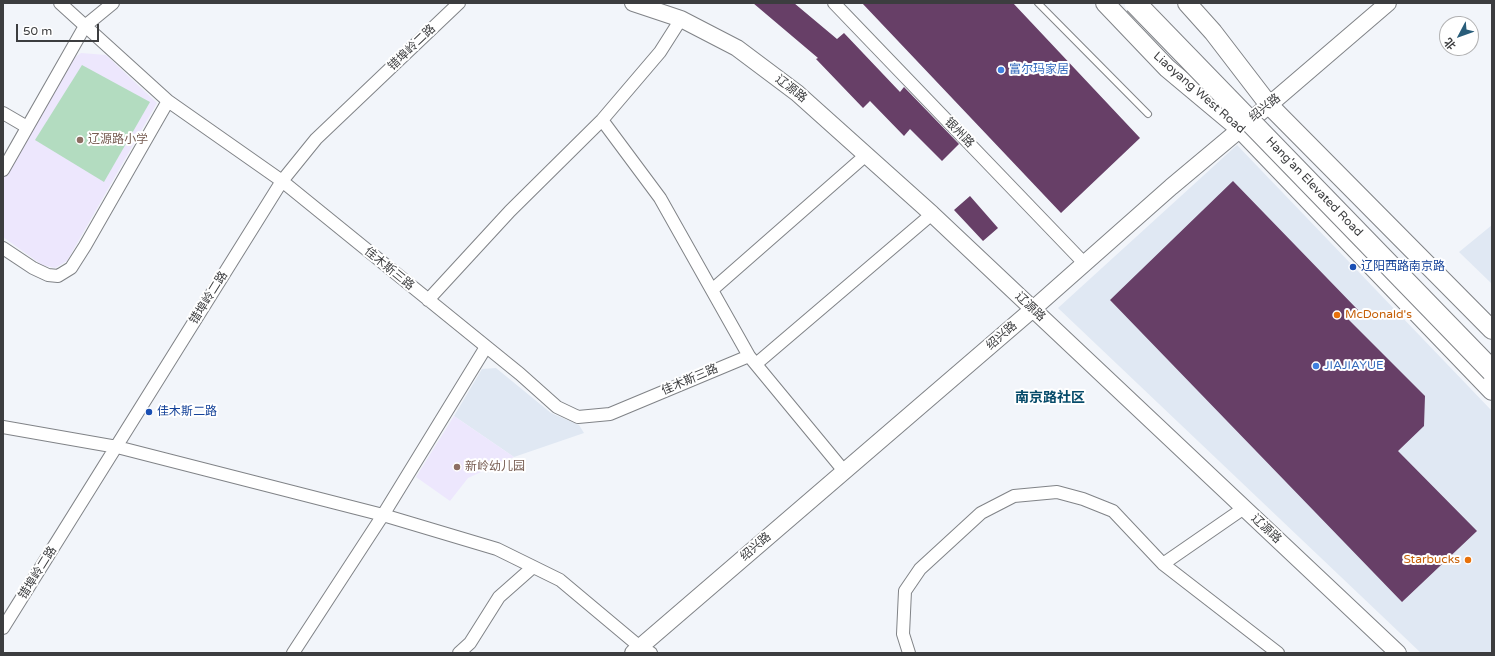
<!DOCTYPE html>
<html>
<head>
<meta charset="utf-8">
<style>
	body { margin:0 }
	#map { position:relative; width:1495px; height:656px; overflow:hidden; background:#f2f5fa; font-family:"Varela Round","Noto Sans SC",sans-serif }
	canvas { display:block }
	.frame { position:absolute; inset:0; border:4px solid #3c3d3f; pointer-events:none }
	.north { position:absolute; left:1439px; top:16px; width:40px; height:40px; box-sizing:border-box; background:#fff; border:1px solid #b1b1b2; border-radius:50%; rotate:229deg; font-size:11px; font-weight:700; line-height:16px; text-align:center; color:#3c3d3f }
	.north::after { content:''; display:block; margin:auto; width:14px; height:18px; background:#295d7a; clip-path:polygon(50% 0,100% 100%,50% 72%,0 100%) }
	.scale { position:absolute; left:16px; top:24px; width:83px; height:18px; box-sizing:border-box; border:2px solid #3c3d3f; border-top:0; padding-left:5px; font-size:12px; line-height:14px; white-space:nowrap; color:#3c3d3f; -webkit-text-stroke:3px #fff; paint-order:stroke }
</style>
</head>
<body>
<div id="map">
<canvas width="1495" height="656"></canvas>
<div class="frame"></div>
<div class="north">北</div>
<div class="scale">50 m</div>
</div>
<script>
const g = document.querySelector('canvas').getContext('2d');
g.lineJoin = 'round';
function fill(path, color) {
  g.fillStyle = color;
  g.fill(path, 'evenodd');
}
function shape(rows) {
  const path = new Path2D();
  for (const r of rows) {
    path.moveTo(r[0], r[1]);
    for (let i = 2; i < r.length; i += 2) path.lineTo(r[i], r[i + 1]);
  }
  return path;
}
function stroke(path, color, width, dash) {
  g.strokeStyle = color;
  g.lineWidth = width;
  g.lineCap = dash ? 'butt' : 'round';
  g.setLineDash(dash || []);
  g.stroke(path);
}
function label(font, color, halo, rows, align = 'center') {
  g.font = font + ' "Varela Round","Noto Sans SC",sans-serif';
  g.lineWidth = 4;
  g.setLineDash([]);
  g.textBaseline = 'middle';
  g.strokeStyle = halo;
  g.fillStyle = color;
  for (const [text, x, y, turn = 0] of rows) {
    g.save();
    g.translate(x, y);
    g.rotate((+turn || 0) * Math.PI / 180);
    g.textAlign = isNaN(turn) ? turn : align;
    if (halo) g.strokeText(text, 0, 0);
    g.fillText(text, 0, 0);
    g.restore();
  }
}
fill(shape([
	[1237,145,1492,411,1492,653,1421,653,1058,308],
	[1492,225,1492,284,1459,252],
	[496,368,551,413,579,425,584,433,514,457,454,416,482,369]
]), '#e0e8f3');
fill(shape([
	[81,53,106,55,157,103,67,261,55,268,42,265,3,237,3,177,69,61],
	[454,416,514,457,468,478,450,501,416,477]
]), '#ede7fd');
fill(shape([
	[82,65,150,102,104,182,35,140]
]), '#b3dcc0');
fill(shape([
	[753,3,794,3,837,39,844,33,900,92,904,87,959,144,942,161,910,129,904,136,870,101,863,108,816,59,818,58],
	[862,3,1013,3,1140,138,1061,213],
	[1233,181,1358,310,1348,319,1425,396,1424,426,1398,451,1477,531,1402,602,1110,300],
	[970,196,998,228,983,241,954,210]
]), '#673f67');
const lane = shape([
	[1038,3,1148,114]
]);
const street = shape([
	[60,3,168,101,282,181,520,374,557,407,578,417,610,414,749,356],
	[834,3,1084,263],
	[3,113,27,127],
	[602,120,660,198,749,356,844,471],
	[3,170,85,26,113,3],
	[3,248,33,268,48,275,58,276,71,268,85,246,168,101],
	[712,290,866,155],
	[428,300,510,211,602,120,660,52,681,19],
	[756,364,932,214],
	[3,427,117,447,383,515,497,549,560,580,640,647,651,653],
	[1163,564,1244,508],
	[3,628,282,181,316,139,459,3],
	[293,653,383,515,486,347],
	[459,653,470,643,499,597,533,567],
	[909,653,903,634,905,591,920,569,981,513,1014,496,1057,492,1083,499,1113,511,1163,564,1278,653]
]);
const secondary = shape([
	[633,3,681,19,737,48,797,93,932,214,1398,653],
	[633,653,1033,309,1171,187,1269,105,1388,3]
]);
const primary = shape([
	[1105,3,1167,68,1240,129,1492,391],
	[1187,3,1213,32,1269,105,1492,330]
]);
stroke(lane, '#808387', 8);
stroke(street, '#808387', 14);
stroke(secondary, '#808387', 18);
stroke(primary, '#808387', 20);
stroke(lane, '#fff', 6);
stroke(street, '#fff', 12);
stroke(secondary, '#fff', 16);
stroke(primary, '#fff', 18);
const highwayBridge = shape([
	[1135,3,1492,371]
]);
stroke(highwayBridge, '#808387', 23, []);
stroke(highwayBridge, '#fff', 21);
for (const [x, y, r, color] of [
	[1001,70,4,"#3f7fe0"],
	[80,140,4,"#8d6e63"],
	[1353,267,4,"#1a4fb4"],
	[1337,315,4,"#e8710a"],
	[1316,366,4,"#3f7fe0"],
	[149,412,4,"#1a4fb4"],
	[457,467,4,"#8d6e63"],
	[1468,560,4,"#e8710a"]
]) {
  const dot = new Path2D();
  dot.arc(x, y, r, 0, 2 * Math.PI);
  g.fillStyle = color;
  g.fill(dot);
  stroke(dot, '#fff', 1.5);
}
label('12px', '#3c3d3f', '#fff', [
	["错埠岭二路",412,48,-44],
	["辽源路",791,89,38],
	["Liaoyang West Road",1199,93,41],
	["绍兴路",1265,108,-39],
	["银州路",959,133,46],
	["Hang'an Elevated Road",1314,187,46],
	["佳木斯三路",389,269,39],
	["错埠岭二路",209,298,-58],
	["辽源路",1030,307,43],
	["绍兴路",1002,336,-41],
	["佳木斯三路",690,380,-23],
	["辽源路",1266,529,43],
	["绍兴路",756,547,-41],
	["错埠岭二路",38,573,-58]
]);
label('12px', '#366cbe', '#fff', [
	["富尔玛家居",1009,70],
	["JIAJIAYUE",1324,366]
], 'left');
label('12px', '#785e54', '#fff', [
	["辽源路小学",88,140],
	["新岭幼儿园",465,467]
], 'left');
label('12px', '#164399', '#fff', [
	["辽阳西路南京路",1361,267],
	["佳木斯二路",157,412]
], 'left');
label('12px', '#c56008', '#fff', [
	["McDonald's",1345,315],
	["Starbucks",1460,560,"right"]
], 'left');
label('bold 14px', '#064b6a', '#fff', [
	["南京路社区",1050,398]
]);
</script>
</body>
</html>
